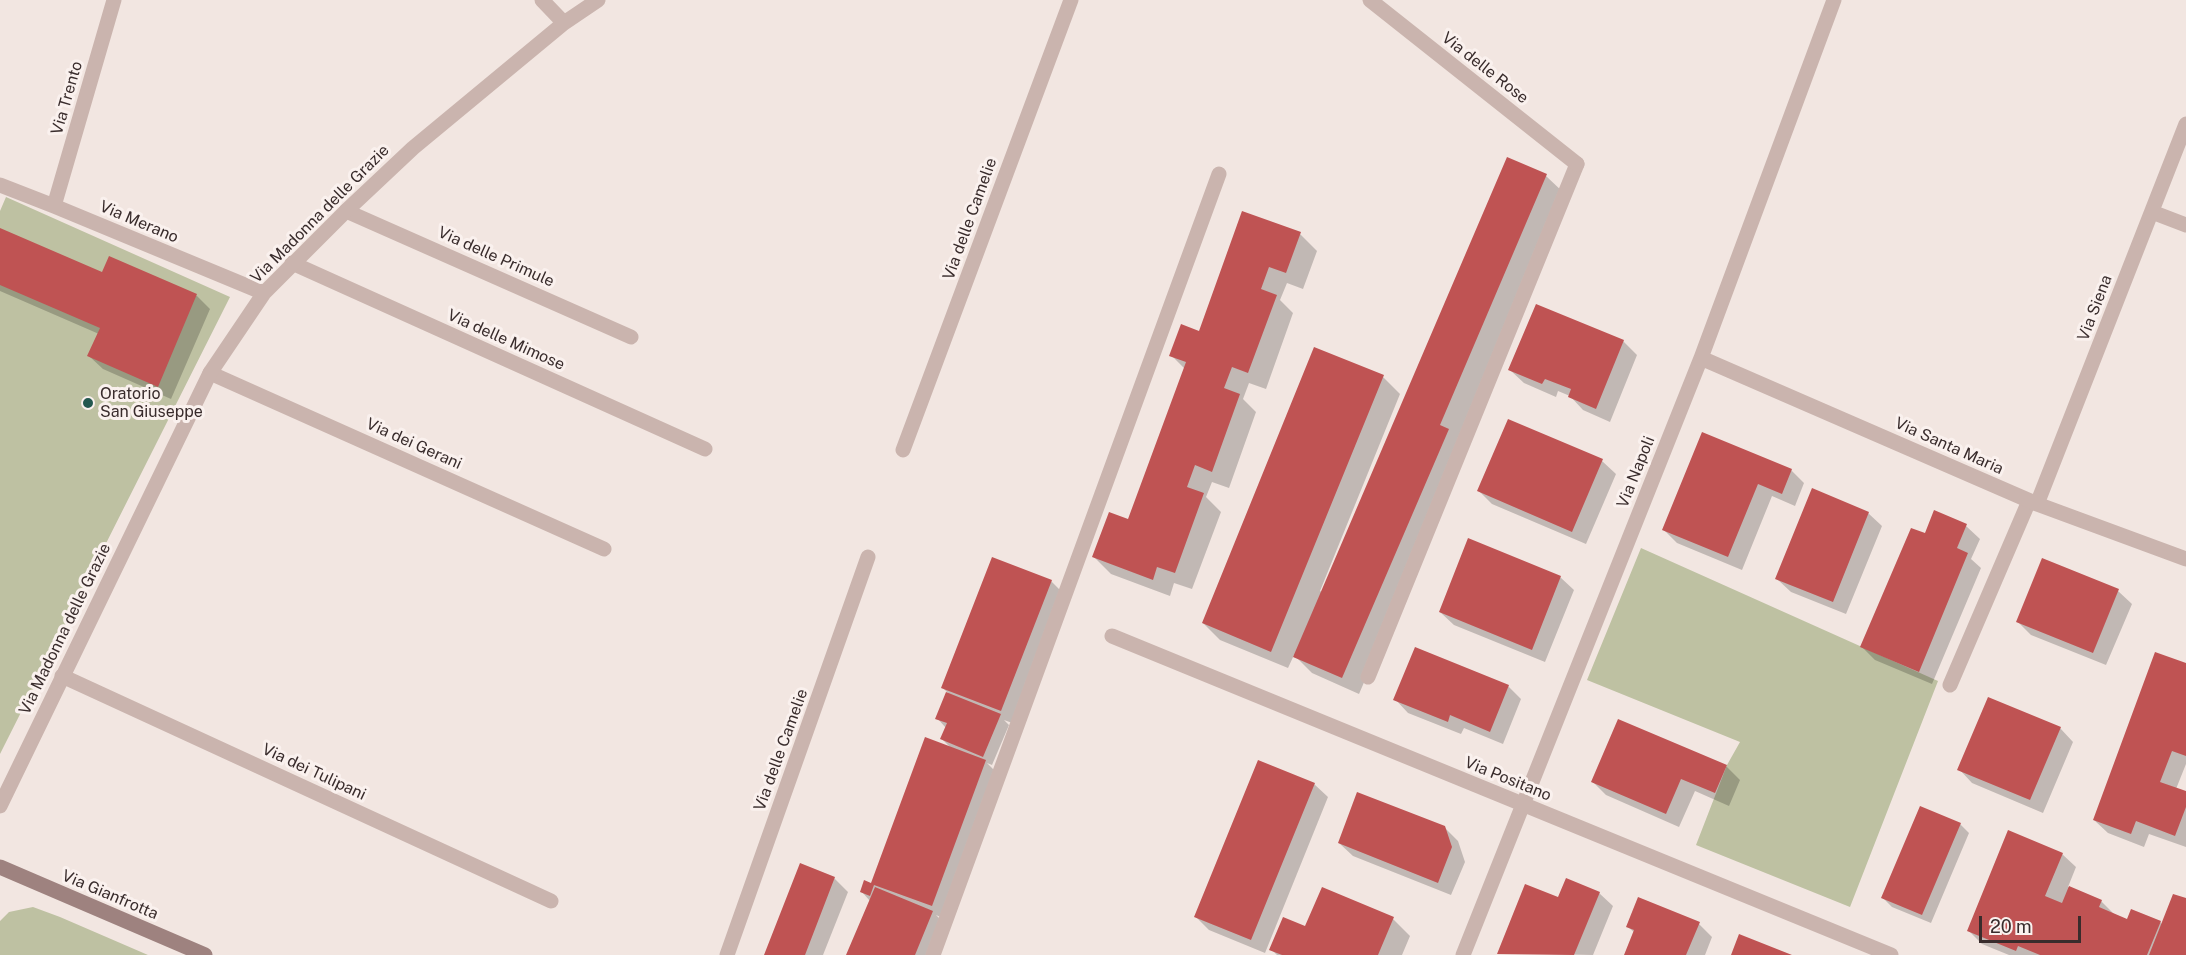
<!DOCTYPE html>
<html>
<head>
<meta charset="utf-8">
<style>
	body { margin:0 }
	#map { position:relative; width:2186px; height:955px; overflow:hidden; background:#f2e6e1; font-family:"Public Sans",sans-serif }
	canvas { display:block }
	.scale { position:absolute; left:1979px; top:916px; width:102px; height:27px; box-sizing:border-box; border:3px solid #392c2c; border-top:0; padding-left:8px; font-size:18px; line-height:21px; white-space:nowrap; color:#392c2c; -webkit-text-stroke:4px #faf1ee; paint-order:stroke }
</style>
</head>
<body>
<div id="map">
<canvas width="2186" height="955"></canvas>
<div class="scale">20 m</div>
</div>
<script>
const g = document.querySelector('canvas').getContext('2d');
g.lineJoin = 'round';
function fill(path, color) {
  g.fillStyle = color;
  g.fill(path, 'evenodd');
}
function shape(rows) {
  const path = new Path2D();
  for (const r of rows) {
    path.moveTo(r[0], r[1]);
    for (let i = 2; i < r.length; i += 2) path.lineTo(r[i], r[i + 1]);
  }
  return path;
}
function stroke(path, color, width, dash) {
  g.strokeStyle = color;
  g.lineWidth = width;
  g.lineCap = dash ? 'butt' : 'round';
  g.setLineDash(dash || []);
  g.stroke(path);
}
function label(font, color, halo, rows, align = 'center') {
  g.font = font + ' "Public Sans",sans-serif';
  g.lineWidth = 6;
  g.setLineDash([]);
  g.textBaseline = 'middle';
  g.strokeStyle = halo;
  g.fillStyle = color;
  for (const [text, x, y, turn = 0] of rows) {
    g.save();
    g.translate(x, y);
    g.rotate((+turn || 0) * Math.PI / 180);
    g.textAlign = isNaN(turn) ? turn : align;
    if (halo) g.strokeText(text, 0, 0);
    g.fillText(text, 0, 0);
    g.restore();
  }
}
fill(shape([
	[6,197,230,297,0,754,0,211],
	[1641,548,1938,681,1850,907,1696,845,1727,765,1740,742,1587,680],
	[33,907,60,917,148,955,0,955,0,921,9,912]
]), '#bec1a2');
fill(shape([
	[1508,159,1546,176,1564,193,1465,447,1359,694,1312,673,1294,655,1288,668,1220,640,1203,623,1383,377,1400,394,1320,591,1322,592],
	[0,230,102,274,109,258,197,296,210,309,171,399,103,369,89,356,99,334,0,291],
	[1300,234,1317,251,1303,289,1287,283,1280,300,1293,313,1266,389,1249,383,1243,399,1256,412,1229,488,1212,482,1206,497,1221,512,1192,589,1174,583,1170,596,1111,574,1094,557,1129,521,1185,369,1171,355,1199,333],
	[1623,341,1637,355,1610,422,1583,410,1570,396,1558,391,1556,397,1524,383,1510,370],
	[1703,434,1791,470,1804,483,1795,506,1772,496,1742,570,1677,543,1664,530],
	[1602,461,1616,474,1586,544,1492,504,1479,491],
	[1935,512,1966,526,1980,539,1971,559,1981,568,1932,684,1875,660,1862,647,1925,535],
	[1868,513,1882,526,1846,614,1791,592,1777,579],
	[1560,577,1574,590,1545,662,1454,625,1440,612],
	[1051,581,1065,595,1015,724,1004,720,1009,725,992,765,987,763,999,775,945,919,936,915,946,925,933,955,848,955,870,901,862,892,872,885,952,749,942,739,946,728,937,718,948,693,943,688],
	[2118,591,2132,604,2106,665,2031,635,2018,622],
	[2186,665,2186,764,2176,789,2186,793,2186,847,2149,834,2144,847,2108,833,2094,820],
	[1508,686,1521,699,1503,744,1464,728,1461,734,1408,713,1395,699],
	[2060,728,2073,742,2043,813,1972,783,1959,769],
	[1726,766,1740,780,1729,806,1695,791,1679,827,1606,795,1593,782],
	[1314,784,1328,797,1265,953,1209,930,1196,917],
	[1960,824,1969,833,1931,923,1892,907,1883,898],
	[1444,827,1458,841,1465,862,1451,895,1353,856,1339,843],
	[2062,854,2076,867,2068,887,2101,901,2114,914,2128,920,2160,922,2163,925,2186,900,2186,955,2009,955,1982,944,1969,931],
	[834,878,848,892,823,955,766,955],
	[1599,893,1613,906,1593,955,1499,953,1559,899],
	[1393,919,1410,936,1402,955,1277,955,1271,949],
	[1699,924,1712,937,1705,955,1625,955,1635,933,1628,927]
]), '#0003');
fill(shape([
	[1507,157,1547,174,1440,425,1449,429,1342,678,1293,657],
	[1242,211,1301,232,1286,273,1269,267,1261,289,1277,295,1248,373,1232,367,1224,388,1240,394,1212,472,1195,465,1187,487,1204,493,1175,573,1157,567,1153,580,1092,557,1109,512,1128,519,1186,362,1169,356,1181,324,1199,331],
	[0,228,102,272,109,256,197,294,158,387,87,356,100,328,0,285],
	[1536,304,1624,340,1596,409,1568,397,1571,389,1545,379,1542,384,1508,370],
	[1314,347,1384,375,1271,652,1202,623],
	[1508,419,1603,459,1572,532,1477,491],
	[1702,432,1792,469,1782,494,1758,484,1728,557,1662,530],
	[1812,488,1869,512,1833,602,1775,579],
	[1934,510,1967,524,1957,548,1968,553,1919,672,1860,647,1911,528,1925,533],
	[1468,538,1561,576,1532,650,1439,612],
	[992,557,1052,580,1001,711,941,688],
	[2042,558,2119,589,2093,653,2016,622],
	[1415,647,1509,685,1490,732,1450,715,1448,722,1393,700],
	[2155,652,2186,663,2186,756,2172,751,2160,782,2186,791,2186,807,2175,836,2136,821,2131,834,2093,820],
	[946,692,1001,714,983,757,940,739,947,723,935,719],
	[1988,697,2061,727,2030,800,1957,770],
	[1618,719,1727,765,1715,793,1681,779,1666,814,1591,782],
	[925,737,986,760,932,906,874,885,870,896,860,892,864,880,871,883],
	[1258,760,1315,783,1251,940,1194,917],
	[1357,792,1445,826,1452,847,1438,883,1338,843],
	[1920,806,1961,823,1922,915,1881,898],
	[2008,830,2063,853,2045,896,2062,903,2069,886,2102,900,2099,907,2127,919,2131,909,2161,921,2147,955,2040,955,2018,946,2016,951,1967,931],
	[800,863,835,877,805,955,764,955],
	[1566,878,1600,892,1574,955,1497,954,1525,884,1558,897],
	[875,887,933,911,915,955,846,955],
	[1322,887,1394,917,1378,955,1282,955,1269,950,1283,917,1305,926],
	[2173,894,2186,898,2186,955,2149,955],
	[1638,897,1700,922,1686,955,1624,955,1634,930,1626,927],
	[1739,934,1792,955,1731,955]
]), '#bf5353');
stroke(shape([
	[346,211,631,337],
	[292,263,705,449],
	[210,373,604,549],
	[62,676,551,901],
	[1368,677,1577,164],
	[1950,685,2029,501],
	[933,955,1219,174]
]), '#cab4ae', 15);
stroke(shape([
	[542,0,564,23],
	[1370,0,1577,164],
	[0,185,54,206,264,293],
	[54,206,114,0],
	[2152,212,2186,225],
	[1701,358,2037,504,2186,559],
	[903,450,1071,0],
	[2037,504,2186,124],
	[1112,636,1891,955],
	[0,806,210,373,264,293,346,211,413,148,564,23,598,0],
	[727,955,868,557],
	[1463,955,1701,358,1834,0]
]), '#cab4ae', 15);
stroke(shape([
	[0,867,205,955]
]), '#9e827f', 15);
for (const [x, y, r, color] of [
	[88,403,6,"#23584f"]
]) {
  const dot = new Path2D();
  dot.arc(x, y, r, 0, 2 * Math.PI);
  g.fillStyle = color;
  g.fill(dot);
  stroke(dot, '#faf1ee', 2);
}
label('16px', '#392c2c', '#faf1ee', [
	["Via delle Rose",1485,68,38],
	["Via Trento",67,98,-74],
	["Via Madonna delle Grazie",320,214,-45],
	["Via delle Camelie",970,219,-70],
	["Via Merano",139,222,23],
	["Via delle Primule",496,257,24],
	["Via Siena",2095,308,-69],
	["Via delle Mimose",506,340,24],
	["Via dei Gerani",414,444,24],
	["Via Santa Maria",1949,446,24],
	["Via Napoli",1636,472,-68],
	["Via Madonna delle Grazie",65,629,-64],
	["Via delle Camelie",781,750,-70],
	["Via dei Tulipani",314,772,25],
	["Via Positano",1508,779,22],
	["Via Gianfrotta",110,895,23]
]);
label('16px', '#392c2c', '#faf1ee', [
	["Oratorio",100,394],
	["San Giuseppe",100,412]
], 'left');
</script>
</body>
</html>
